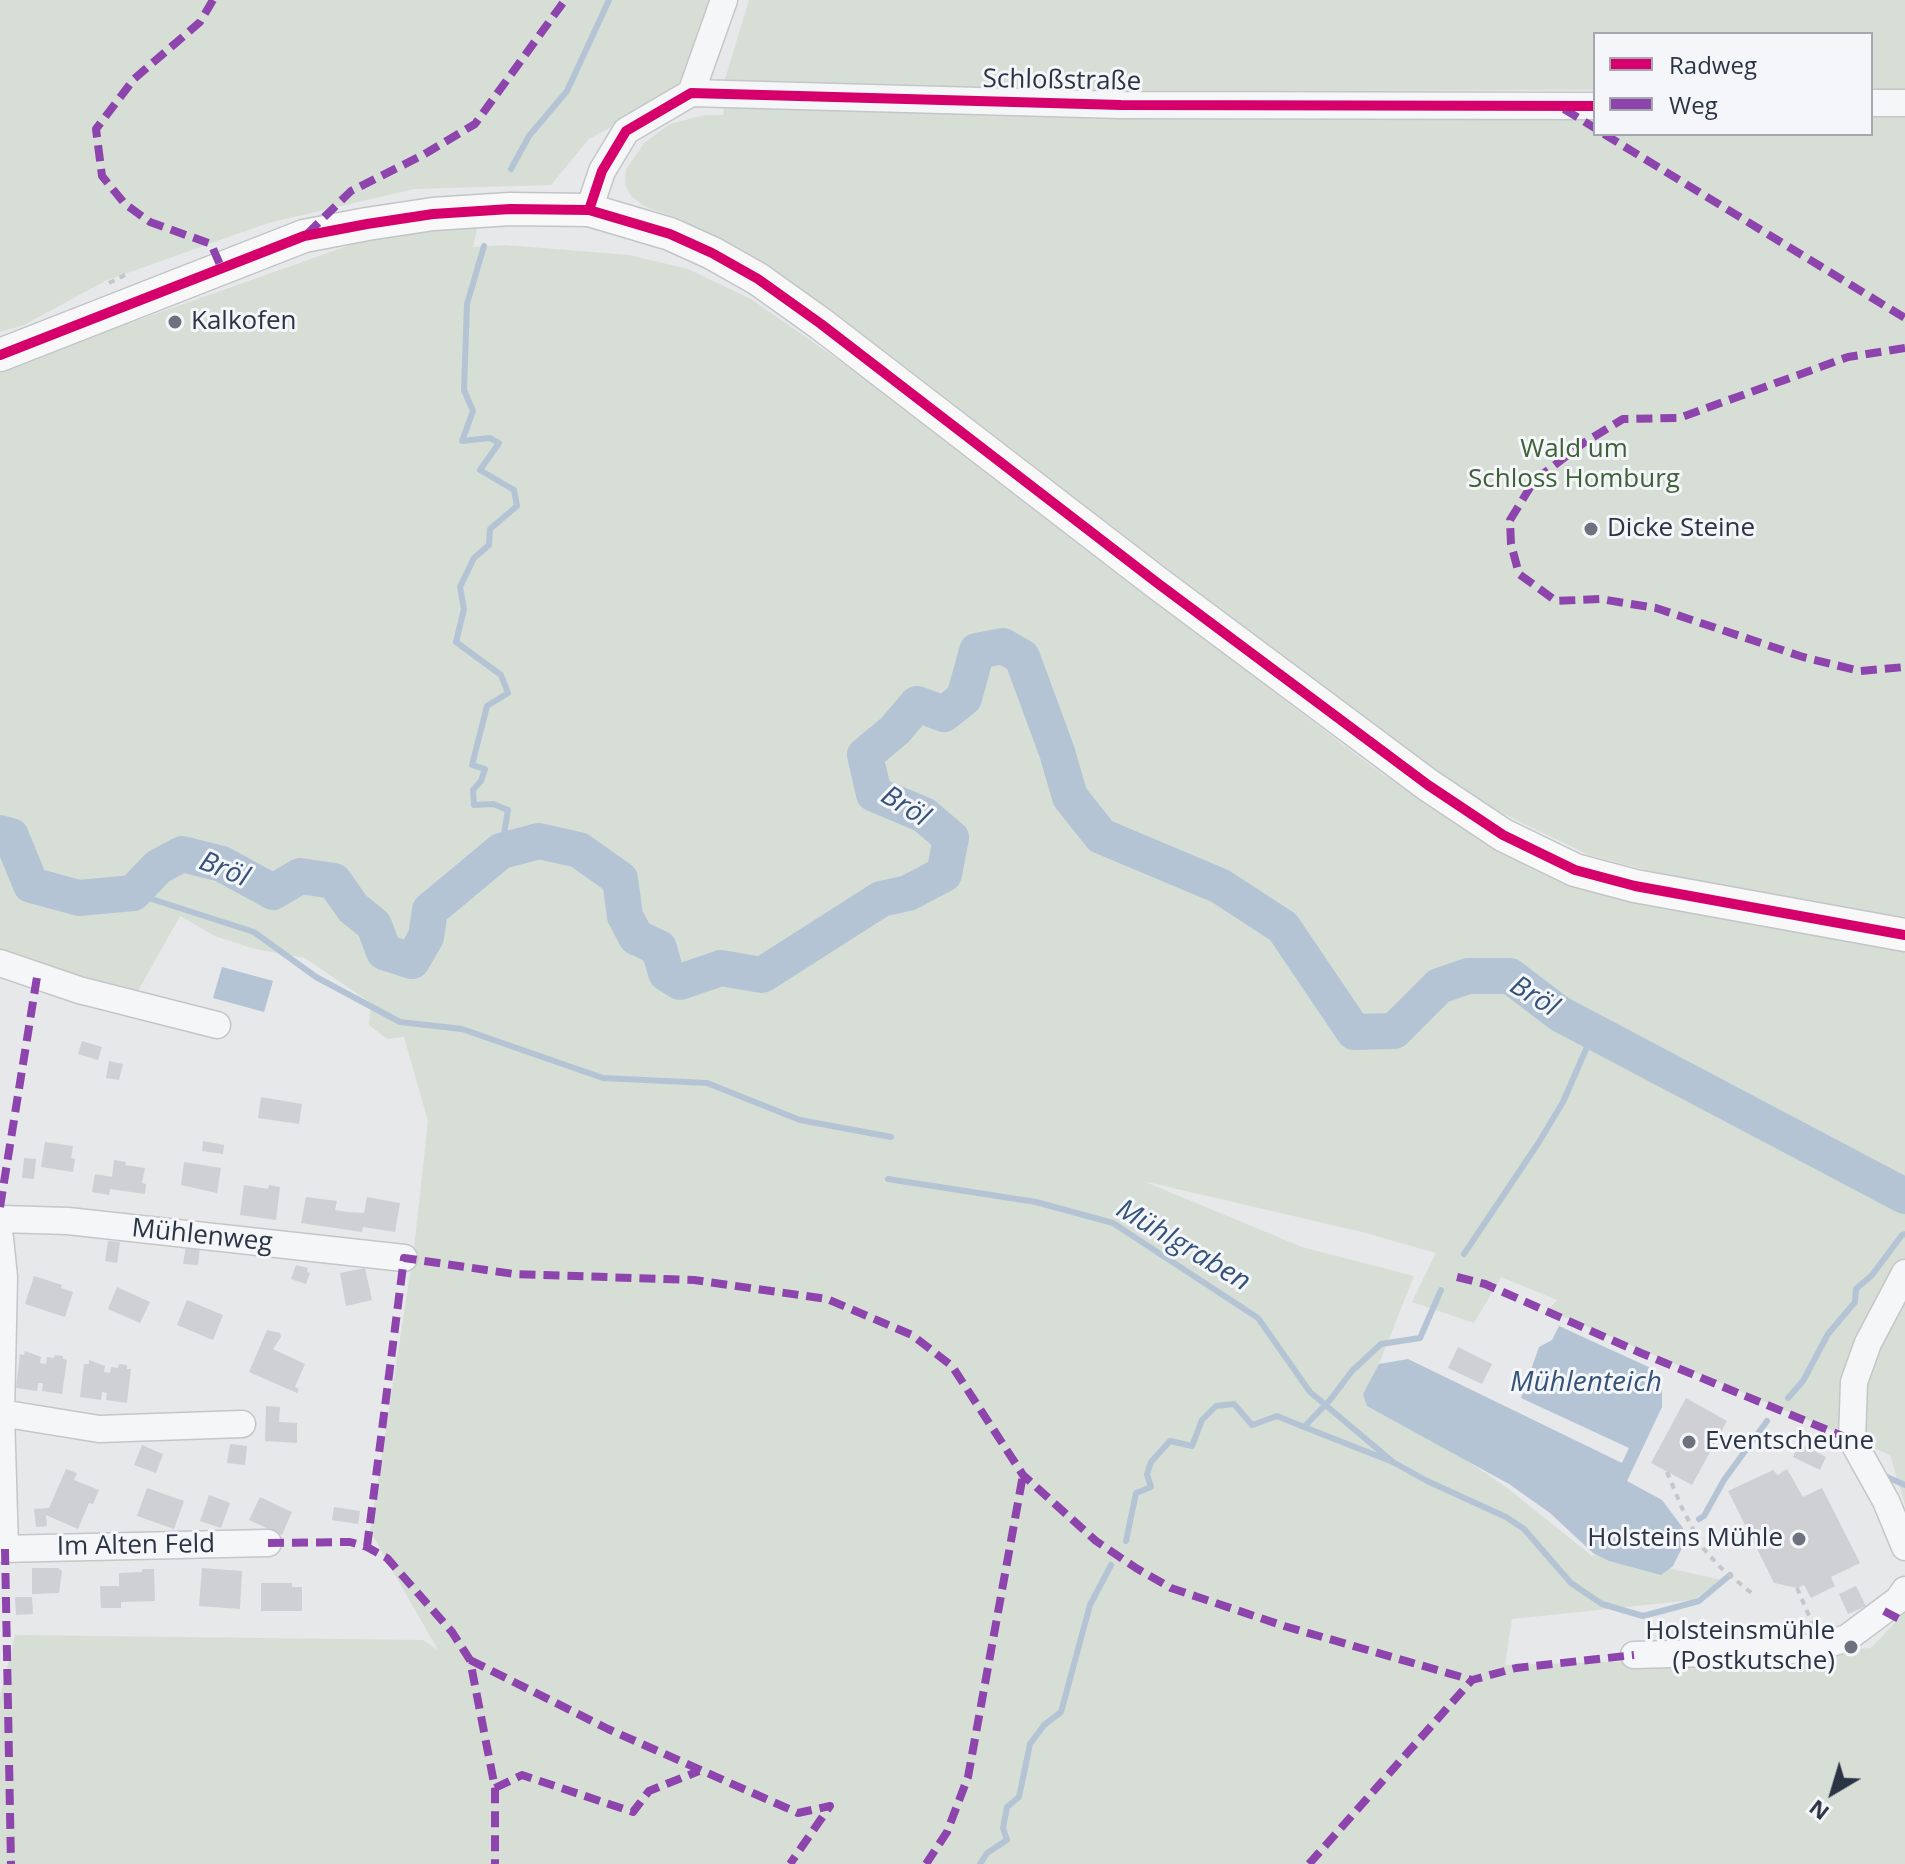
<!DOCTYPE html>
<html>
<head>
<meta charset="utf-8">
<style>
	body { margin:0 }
	#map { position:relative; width:1905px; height:1864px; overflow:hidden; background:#e6e8ea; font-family:"Open Sans",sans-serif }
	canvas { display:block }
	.legend { position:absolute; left:1593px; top:32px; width:280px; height:104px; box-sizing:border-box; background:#f4f6f9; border:2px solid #a4a8b1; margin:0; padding:10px 14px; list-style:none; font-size:24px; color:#2b3445 }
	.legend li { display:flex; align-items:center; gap:16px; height:40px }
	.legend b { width:40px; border:2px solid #a4a8b1 }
	.north { position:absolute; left:1793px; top:1752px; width:80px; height:80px; -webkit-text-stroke:6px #f4f6f9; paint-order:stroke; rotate:218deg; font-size:22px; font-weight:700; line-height:32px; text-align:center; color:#2b3445 }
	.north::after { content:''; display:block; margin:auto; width:28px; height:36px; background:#2b3445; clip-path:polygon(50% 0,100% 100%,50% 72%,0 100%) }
</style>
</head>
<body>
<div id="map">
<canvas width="1905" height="1864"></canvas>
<ul class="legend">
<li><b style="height:10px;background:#d6006c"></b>Radweg</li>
<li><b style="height:10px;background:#8e44ad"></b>Weg</li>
</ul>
<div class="north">N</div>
</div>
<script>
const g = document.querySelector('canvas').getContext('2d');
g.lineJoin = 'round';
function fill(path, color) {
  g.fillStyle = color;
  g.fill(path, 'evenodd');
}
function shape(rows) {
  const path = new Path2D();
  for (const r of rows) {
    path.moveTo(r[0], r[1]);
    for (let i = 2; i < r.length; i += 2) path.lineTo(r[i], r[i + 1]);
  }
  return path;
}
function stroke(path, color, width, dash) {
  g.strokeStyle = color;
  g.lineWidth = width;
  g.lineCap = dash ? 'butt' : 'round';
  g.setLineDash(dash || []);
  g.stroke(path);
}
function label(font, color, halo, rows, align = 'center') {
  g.font = font + ' "Open Sans",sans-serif';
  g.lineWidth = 6;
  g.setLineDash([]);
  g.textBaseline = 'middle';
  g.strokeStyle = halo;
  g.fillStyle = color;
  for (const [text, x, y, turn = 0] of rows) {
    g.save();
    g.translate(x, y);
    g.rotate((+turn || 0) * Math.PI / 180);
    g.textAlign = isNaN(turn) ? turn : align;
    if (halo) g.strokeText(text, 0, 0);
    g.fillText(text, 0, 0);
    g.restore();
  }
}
fill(shape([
	[0,0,711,0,676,91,589,139,551,185,414,189,268,223,105,281,24,325,0,332],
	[749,0,1905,0,1905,919,1712,887,1589,855,1485,805,1426,769,759,262,680,219,644,206,631,196,625,185,626,169,645,142,670,124,705,115,723,115,727,87,723,86],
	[1595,34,1871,34,1871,90,1878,90,1900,113,1871,115,1871,134,1595,134,1595,117,1314,118,1291,91,1595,90],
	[478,225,473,247,505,245,629,255,688,269,751,299,860,375,1363,760,1434,810,1427,796,1500,841,1905,948,1905,1505,1890,1455,1548,1310,1557,1300,1501,1277,1474,1323,1412,1302,1436,1253,1362,1232,1143,1181,1302,1247,1414,1276,1367,1394,1506,1487,1592,1556,1608,1551,1632,1560,1722,1580,1693,1600,1512,1619,1505,1665,1707,1659,1871,1648,1905,1612,1905,1864,0,1864,0,1697,15,1635,423,1640,438,1650,370,1531,414,1249,428,1121,404,1037,387,1039,369,1025,371,1003,305,958,255,949,215,936,180,916,134,998,0,949,0,369,370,238]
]), '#d6ded6');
fill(shape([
	[222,967,273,981,264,1012,213,998],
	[1559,1326,1653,1369,1658,1379,1662,1392,1662,1407,1627,1481,1662,1500,1683,1528,1683,1546,1673,1566,1661,1575,1609,1561,1593,1553,1550,1513,1509,1484,1367,1406,1363,1394,1379,1364,1408,1359,1622,1463,1629,1448,1521,1398,1539,1347,1552,1340]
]), '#b4c4d5');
stroke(shape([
	[511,169,529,136,567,91,609,0],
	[484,246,467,304,464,390,473,411,462,441,490,438,499,443,480,470,514,490,517,506,490,529,489,545,474,558,460,587,464,609,456,642,501,675,508,693,487,706,472,765,485,769,481,781,473,790,474,805,493,804,508,810,501,851],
	[133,893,254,932,316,977,400,1022,462,1029,603,1078,707,1083,800,1120,891,1137],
	[888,1179,1036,1202,1113,1223,1258,1318,1310,1392,1393,1462],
	[1464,1254,1539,1142,1563,1102,1594,1031],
	[1788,1398,1803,1381,1828,1334,1855,1302,1856,1289,1872,1275,1902,1235,1905,1234],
	[1304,1427,1393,1462,1427,1481,1506,1517,1524,1529,1571,1583,1602,1604,1643,1616,1699,1601,1730,1575],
	[1887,1477,1905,1485],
	[1699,1519,1704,1516,1724,1480,1767,1421],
	[1126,1541,1136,1493,1151,1487,1147,1474,1151,1462,1170,1441,1192,1446,1202,1420,1216,1406,1234,1404,1252,1425,1277,1416,1304,1427,1330,1400,1352,1371,1381,1344,1420,1338,1441,1290],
	[980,1864,987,1853,1007,1840,1003,1828,1007,1807,1019,1797,1030,1744,1044,1725,1061,1712,1090,1605,1111,1565]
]), '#b4c4d5', 6);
stroke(shape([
	[0,833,11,836,31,885,79,898,133,893,158,867,182,854,222,864,273,892,300,876,334,881,353,908,374,925,384,952,412,961,426,937,430,910,501,851,539,841,579,850,620,879,625,916,636,937,659,948,666,973,680,982,721,968,762,975,881,899,908,893,944,874,951,838,924,815,874,794,865,755,895,730,917,704,944,714,964,698,977,651,1003,646,1022,657,1057,752,1070,797,1101,836,1220,886,1283,927,1354,1032,1394,1031,1439,986,1468,976,1510,976,1560,1014,1905,1196]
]), '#b4c4d5', 36);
fill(shape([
	[82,1041,102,1047,98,1060,78,1054],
	[109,1061,123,1064,119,1080,106,1078],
	[261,1097,302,1104,299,1124,258,1118],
	[203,1141,224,1145,223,1154,202,1151],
	[45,1142,73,1146,71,1158,75,1159,73,1172,41,1167],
	[24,1158,36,1159,34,1179,22,1178],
	[114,1160,126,1162,125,1165,145,1168,142,1183,146,1184,145,1194,110,1189,109,1195,92,1192,95,1174,112,1177],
	[184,1162,221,1168,217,1193,181,1185],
	[244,1185,268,1189,269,1185,280,1187,276,1220,240,1215],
	[306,1197,337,1201,335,1210,347,1212,364,1213,367,1197,400,1203,395,1232,363,1227,362,1232,301,1223],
	[108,1241,120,1242,117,1263,105,1261],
	[186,1246,200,1248,198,1265,183,1264],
	[296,1265,308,1268,307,1272,310,1273,306,1284,291,1279],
	[365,1268,372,1300,346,1306,340,1273],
	[34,1276,62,1285,61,1288,73,1292,65,1317,25,1304],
	[117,1287,150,1302,140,1323,108,1309],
	[187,1300,223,1315,213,1340,177,1325],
	[267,1330,280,1333,281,1337,273,1349,305,1364,295,1387,299,1389,297,1393,249,1372],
	[1458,1347,1492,1364,1482,1384,1448,1368],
	[25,1351,41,1357,40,1363,46,1364,47,1357,54,1358,55,1355,63,1356,63,1359,67,1360,62,1394,42,1391,43,1383,38,1383,37,1391,16,1388,20,1354,24,1355],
	[89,1360,105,1366,104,1372,110,1373,111,1367,118,1368,119,1364,127,1365,127,1369,131,1369,127,1403,106,1400,107,1393,102,1392,101,1400,80,1397,84,1364,89,1364],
	[1686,1398,1727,1421,1692,1485,1651,1463],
	[266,1406,280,1407,279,1422,297,1423,297,1443,265,1441],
	[1799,1443,1826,1457,1820,1470,1793,1457],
	[230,1444,247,1446,245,1465,227,1463],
	[142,1445,163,1454,156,1473,134,1465],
	[66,1469,77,1473,74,1480,99,1490,93,1504,89,1503,78,1529,46,1515,47,1526,36,1527,34,1509,49,1508],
	[1787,1469,1803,1497,1822,1488,1860,1563,1831,1577,1835,1586,1811,1598,1804,1585,1797,1588,1774,1583,1728,1491,1773,1470,1778,1475],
	[147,1488,184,1501,174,1529,137,1516],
	[209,1495,230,1503,221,1528,200,1521],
	[260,1497,292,1512,282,1535,249,1520],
	[334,1507,360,1511,358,1524,332,1520],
	[32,1568,58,1568,62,1571,59,1593,32,1594],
	[202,1568,242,1571,240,1609,199,1606],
	[142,1569,154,1569,155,1601,121,1602,121,1608,101,1608,100,1586,119,1586,119,1573,142,1572],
	[261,1583,292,1583,292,1587,302,1587,302,1611,261,1611],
	[1856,1586,1866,1606,1848,1614,1839,1594],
	[15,1597,32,1597,33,1614,16,1615]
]), '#ced0d3');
const minor = shape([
	[691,93,724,0],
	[1871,103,1905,103],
	[589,210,602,171,626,131,691,93,1121,105,1595,106],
	[0,963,79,990,217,1025],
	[0,1219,68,1221,404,1258],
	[0,1238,4,1277,1,1413,5,1549],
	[1905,1273,1868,1343,1854,1382,1852,1440,1886,1501,1905,1547],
	[1,1413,99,1429,242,1424],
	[0,1549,268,1543],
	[1634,1655,1784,1651,1822,1646,1847,1638,1898,1600,1905,1590]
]);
const major = shape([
	[0,355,304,236,367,224,433,214,510,209,589,210,670,234,712,253,758,279,821,324,1156,582,1428,785,1503,835,1575,870,1635,886,1905,935]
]);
stroke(minor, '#c4c6c8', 29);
stroke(major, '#c2c5c8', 35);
stroke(shape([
	[109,283,129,273],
	[1667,1472,1682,1508,1703,1548,1720,1567,1755,1596],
	[1797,1588,1813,1625]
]), '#c5c6ca', 4, [6, 6]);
stroke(minor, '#f5f6f7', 26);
stroke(major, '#f8f8f8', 32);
stroke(shape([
	[213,0,200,22,134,79,96,129,102,176,125,204,150,222,211,244,221,267],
	[1564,109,1595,128],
	[1604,134,1905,318],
	[307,234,351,191,423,155,475,124,565,0],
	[1905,348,1848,357,1679,418,1623,419,1582,444,1534,481,1510,520,1511,544,1519,574,1556,601,1600,599,1656,608,1803,657,1860,671,1905,667],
	[0,1207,37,977],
	[1457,1277,1485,1284,1641,1353,1852,1440],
	[268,1543,350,1542,367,1547,387,1558,452,1632,470,1660,495,1788,495,1864],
	[367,1547,404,1258,514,1274,694,1280,827,1299,912,1335,952,1366,1023,1475,1096,1541,1136,1568,1171,1588,1284,1626,1472,1680],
	[5,1549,11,1864],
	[1884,1611,1905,1622],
	[470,1660,608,1729,798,1813,830,1806,790,1864],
	[495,1788,522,1775,633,1812,649,1791,699,1771],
	[926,1864,947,1832,968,1777,1023,1475],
	[1309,1864,1472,1680,1516,1668,1634,1655]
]), '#8e44ad', 8, [16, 8]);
stroke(shape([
	[589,210,602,171,626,131,691,93,1121,105,1595,106],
	[0,355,304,236,367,224,433,214,510,209,589,210,670,234,712,253,758,279,821,324,1156,582,1428,785,1503,835,1575,870,1635,886,1905,935]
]), '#d6006c', 10);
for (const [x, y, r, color] of [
	[175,322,8,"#6c737f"],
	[1591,529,8,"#6c737f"],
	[1689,1442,8,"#6c737f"],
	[1799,1539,8,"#6c737f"],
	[1851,1647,8,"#6c737f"]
]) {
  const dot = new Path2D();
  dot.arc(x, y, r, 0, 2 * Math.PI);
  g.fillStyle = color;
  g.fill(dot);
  stroke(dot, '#f4f6f9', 3);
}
label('26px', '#2b3445', '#f4f6f9', [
	["Schloßstraße",1062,81,1],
	["Mühlenweg",202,1236,6],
	["Im Alten Feld",136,1546,-1]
]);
label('26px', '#2b3445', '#f4f6f9', [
	["Kalkofen",191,322],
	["Dicke Steine",1607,529],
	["Eventscheune",1705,1442],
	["Holsteins Mühle",1783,1539,"right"],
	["Holsteinsmühle",1835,1632,"right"],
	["(Postkutsche)",1835,1662,"right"]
], 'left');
label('26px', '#3f6138', '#f4f6f9', [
	["Wald um",1574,450],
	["Schloss Homburg",1574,480]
]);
label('italic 28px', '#34527a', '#f4f6f9', [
	["Bröl",905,807,32],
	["Bröl",224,870,22],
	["Bröl",1534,997,32],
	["Mühlgraben",1183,1246,31],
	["Mühlenteich",1586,1383]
]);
</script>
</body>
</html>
